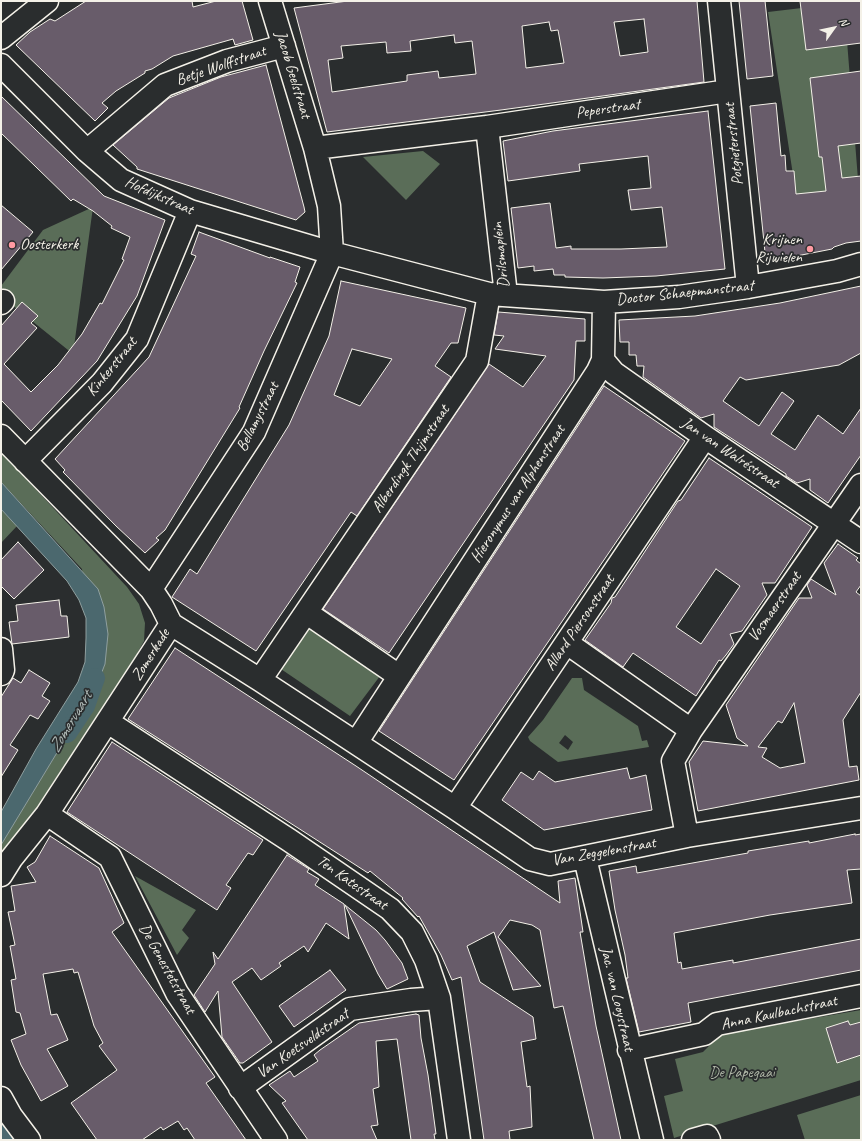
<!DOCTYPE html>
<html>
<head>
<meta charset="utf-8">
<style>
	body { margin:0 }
	#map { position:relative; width:862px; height:1141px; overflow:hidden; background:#2a2d2e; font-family:Caveat,sans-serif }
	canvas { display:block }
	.frame { position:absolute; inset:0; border:2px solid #f4f1e8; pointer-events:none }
	.north { position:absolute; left:814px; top:8px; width:40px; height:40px; -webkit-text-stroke:3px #2a2d2e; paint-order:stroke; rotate:57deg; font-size:11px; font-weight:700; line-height:16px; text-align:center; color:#f4f1e8 }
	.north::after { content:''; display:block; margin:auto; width:14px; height:18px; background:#f4f1e8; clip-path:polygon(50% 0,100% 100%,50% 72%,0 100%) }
</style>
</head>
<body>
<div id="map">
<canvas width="862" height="1141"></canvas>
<div class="frame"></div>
<div class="north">N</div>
</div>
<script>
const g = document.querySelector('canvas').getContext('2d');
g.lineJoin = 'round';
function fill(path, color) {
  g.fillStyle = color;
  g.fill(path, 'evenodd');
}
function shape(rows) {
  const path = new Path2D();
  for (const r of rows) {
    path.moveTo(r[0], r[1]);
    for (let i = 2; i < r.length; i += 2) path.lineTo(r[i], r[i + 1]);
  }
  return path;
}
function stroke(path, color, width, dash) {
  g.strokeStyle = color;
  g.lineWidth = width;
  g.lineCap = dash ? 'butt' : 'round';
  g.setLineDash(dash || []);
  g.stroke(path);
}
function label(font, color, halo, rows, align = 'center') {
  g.font = font + ' Caveat,sans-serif';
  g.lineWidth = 3.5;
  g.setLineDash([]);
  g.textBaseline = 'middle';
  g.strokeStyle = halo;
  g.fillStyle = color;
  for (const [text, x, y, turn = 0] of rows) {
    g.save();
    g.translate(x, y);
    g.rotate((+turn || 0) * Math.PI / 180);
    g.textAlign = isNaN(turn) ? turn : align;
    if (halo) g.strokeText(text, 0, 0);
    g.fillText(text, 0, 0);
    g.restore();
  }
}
fill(shape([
	[844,3,859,192,797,201,768,12],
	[423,151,440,164,406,200,363,157],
	[93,207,73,354,1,296,1,286,43,230],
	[1,452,127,587,139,604,145,623,144,641,121,683,94,725,59,773,16,844,1,866,1,845,3,841,95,690,82,569,1,482],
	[1,509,17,526,1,543],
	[307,627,380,676,350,716,278,667],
	[572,678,582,678,584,690,638,726,642,741,647,740,649,747,558,762,530,741,528,737,543,720],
	[565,735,573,742,568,750,559,743],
	[135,876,196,910,182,930,189,938,177,955],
	[861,1010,861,1080,674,1138,664,1096,683,1091,675,1059,703,1052,721,1034],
	[861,1095,861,1140,805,1140,797,1115]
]), '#5a6d58');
const water = shape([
	[1,482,98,589,104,607,108,634,105,664,95,690,1,845,1,812,36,749,78,682,85,662,86,638,86,618,79,600,67,581,1,509,1,482],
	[1,1122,14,1140,1,1140,1,1122]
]);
fill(water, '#4b686e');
stroke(water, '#8f9f9f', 1);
stroke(shape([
	[67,733,85,706,95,678]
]), '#4b686e', 20);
const building = shape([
	[86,1,192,1,193,7,216,1,242,1,253,40,235,45,233,39,173,56,152,69,145,71,145,73,116,91,102,103,108,108,95,121,16,45,30,32,50,19,55,21,86,1],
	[348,1,697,1,704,82,501,110,327,132,294,8,348,1],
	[644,19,648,52,620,56,614,22,644,19],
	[549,22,551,31,558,30,564,63,526,68,522,26,549,22],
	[454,35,455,43,472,41,476,74,439,78,438,71,407,75,407,81,332,92,328,60,343,58,341,46,386,42,387,53,411,51,410,41,454,35],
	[739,1,765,1,773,76,747,79,739,1],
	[800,1,861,1,861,43,806,50,800,1],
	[266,65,304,207,305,212,296,220,137,169,137,167,113,145,169,98,221,77,266,65],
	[861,71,861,143,838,146,842,178,861,176,861,241,846,243,834,247,832,249,766,262,750,106,776,103,781,156,785,155,786,171,794,171,796,194,826,191,822,157,819,157,810,78,861,71],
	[1,96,104,196,165,220,137,296,97,361,31,431,1,400,1,326,22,302,38,316,31,323,37,328,4,364,31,392,58,365,82,334,100,303,102,304,124,260,122,259,130,237,111,228,112,226,93,211,73,199,71,201,1,133,1,96],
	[708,111,725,269,656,276,603,278,565,277,565,275,554,275,553,269,534,271,534,266,518,268,511,208,550,203,556,248,571,246,571,249,621,249,667,247,662,207,631,210,628,190,651,188,648,156,579,164,580,171,508,181,503,141,553,131,708,111],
	[1,205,33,232,1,270,1,205],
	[199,232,270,258,270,257,300,267,295,282,297,283,264,351,239,407,240,408,165,530,156,538,159,540,145,553,116,526,63,472,65,470,55,459,149,357,196,256,191,254,199,232],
	[341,281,466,308,458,343,451,343,435,366,451,377,357,516,351,512,256,651,172,597,190,569,197,574,289,425,329,336,341,281],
	[352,349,392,359,360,406,334,395,352,349],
	[861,286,861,353,839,365,746,380,740,377,723,401,759,426,782,392,794,401,771,434,795,450,818,415,843,434,861,408,861,455,828,503,810,490,810,479,797,483,786,476,786,474,714,427,714,414,701,418,643,377,644,366,637,366,636,355,629,355,629,342,620,342,619,320,695,316,780,303,861,286],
	[498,312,585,319,585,341,576,341,574,380,389,653,323,609,489,364,523,387,546,356,495,349,504,336,494,335,498,312],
	[604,386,685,441,454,780,379,731,604,386],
	[709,458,812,527,775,583,762,583,767,595,742,631,730,634,734,644,726,655,721,661,719,660,696,696,633,653,623,667,585,640,611,603,612,598,615,597,678,501,681,500,709,458],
	[716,569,740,586,701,644,676,627,716,569],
	[18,542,44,570,14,599,1,586,1,560,18,542],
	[838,544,858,558,856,560,861,564,861,585,856,592,861,596,861,692,843,720,849,767,857,766,859,780,698,811,689,762,703,741,748,746,737,738,726,705,799,598,812,598,807,585,811,579,836,595,824,563,838,544],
	[794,703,805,763,780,768,762,757,767,748,758,747,778,721,782,723,794,703],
	[59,600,61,616,67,616,69,637,12,644,9,622,18,621,16,605,59,600],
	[175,648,356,766,560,903,558,881,575,878,583,932,580,932,596,1026,621,1140,594,1140,563,1006,554,1008,540,930,532,925,510,920,498,937,541,986,513,990,494,932,467,946,480,982,533,1017,536,1039,521,1042,527,1087,530,1086,532,1127,509,1131,510,1140,484,1140,461,977,452,980,441,955,419,916,418,917,402,899,403,898,370,871,368,873,337,853,128,719,175,648],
	[29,670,50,683,42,696,50,701,38,719,30,715,10,745,18,750,1,777,1,697,13,678,21,683,29,670],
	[112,742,263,840,253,855,248,853,226,885,231,888,217,910,67,812,112,742],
	[627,768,630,779,646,775,652,810,544,830,502,800,521,772,533,780,539,771,555,782,627,768],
	[855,834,855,835,861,834,861,869,847,870,852,903,770,915,674,933,678,963,681,962,682,969,733,960,733,963,861,939,861,970,688,1003,691,1022,639,1032,626,978,628,978,625,955,615,910,609,871,636,866,637,873,748,853,748,851,809,841,809,843,855,834],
	[50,836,99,868,124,923,112,932,215,1077,206,1083,246,1140,195,1140,187,1128,184,1130,178,1121,163,1130,161,1127,142,1140,97,1140,71,1103,117,1070,99,1046,103,1043,94,1026,78,972,74,973,73,969,43,974,51,1015,57,1014,68,1040,47,1049,68,1086,41,1101,21,1065,11,1040,26,1034,20,1013,16,1012,11,980,16,979,10,946,15,945,8,912,15,911,11,886,36,882,27,867,35,862,50,836],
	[287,855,309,869,307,872,319,879,315,885,344,904,349,939,326,923,308,952,304,946,279,963,281,966,261,980,252,968,232,982,272,1042,243,1063,240,1063,222,1037,218,991,205,1012,194,995,215,964,213,952,218,959,287,855],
	[345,905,376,930,385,940,402,963,408,979,387,989,378,974,345,905],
	[330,970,346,990,294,1027,279,1006,330,970],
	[416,1014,419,1015,421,1038,428,1075,436,1134,434,1134,435,1140,411,1140,397,1039,376,1041,379,1087,373,1089,378,1125,371,1126,377,1140,308,1140,282,1103,286,1101,269,1085,290,1071,294,1077,318,1061,314,1055,320,1050,359,1023,416,1014],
	[848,1021,850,1025,861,1022,861,1055,837,1063,826,1028,848,1021]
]);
fill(building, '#685c6a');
stroke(building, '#f4f1e8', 1);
const minor = shape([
	[719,1,748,287],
	[1,38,47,1],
	[1,65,87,151,121,180,190,211,332,253,489,294,604,302,679,297,748,287,837,271,861,264],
	[487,127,728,91],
	[315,148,487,127,506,295],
	[87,151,165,85,227,61,284,46],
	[1,303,3,301],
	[603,360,614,373,705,437,861,542],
	[1,436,151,589,161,604,171,624],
	[25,461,102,383,137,339,190,211],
	[151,589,254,432,332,253,329,206,315,148,270,1],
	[307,613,399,676],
	[171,624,260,680,455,808,530,859,550,864,687,836,861,808],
	[567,643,691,730,673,761,687,836],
	[1,649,3,670,1,674],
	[260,680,477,361,489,294],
	[108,722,289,840,390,909,412,932,426,960,439,998,459,1140],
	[691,730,861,485],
	[356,743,598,371,603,360,604,302],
	[455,808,705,437],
	[47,814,110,857,177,993,276,1140],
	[585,858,652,1140],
	[1,875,11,859,47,814,171,624],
	[629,1050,704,1034,717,1024,861,996],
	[240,1088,350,1009,411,1000,439,998],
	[1,1098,11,1116,29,1140],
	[693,1140,707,1136,709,1140]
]);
stroke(minor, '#f4f1e8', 25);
stroke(minor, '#2a2d2e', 22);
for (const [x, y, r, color] of [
	[12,245,4,"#ff9aa2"],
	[810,249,4,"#ff9aa2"]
]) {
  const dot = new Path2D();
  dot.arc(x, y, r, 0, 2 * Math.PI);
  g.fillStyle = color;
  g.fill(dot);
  stroke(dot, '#2a2d2e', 1.5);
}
label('16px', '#f4f1e8', '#2a2d2e', [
	["Betje Wolffstraat",221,66,-19],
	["Jacob Geelstraat",293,75,73],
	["Peperstraat",608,109,-8],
	["Potgieterstraat",734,144,-96],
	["Hofdijkstraat",159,196,24],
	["Drilsmaplein",501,255,-96],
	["Doctor Schaepmanstraat",685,293,-6],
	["Kinkerstraat",112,367,-51],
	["Bellamystraat",258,417,-63],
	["Jan van Walréstraat",730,453,34],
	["Alberdingk Thijmstraat",411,459,-56],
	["Hieronymus van Alphenstraat",518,494,-57],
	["Vosmaerstraat",775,607,-55],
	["Allard Piersonstraat",580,623,-56],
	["Zomerkade",151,655,-58],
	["Van Zeggelenstraat",604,852,-10],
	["Ten Katestraat",352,883,35],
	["De Genestetstraat",167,969,61],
	["Jac. van Looystraat",617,999,77],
	["Anna Kaulbachstraat",779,1013,-12],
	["Van Koetsveldstraat",303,1044,-35]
]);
label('16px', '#f4f1e8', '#2a2d2e', [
	["Krijnen",802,240],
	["Rijwielen",802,258],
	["Oosterkerk",20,245,"left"]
], 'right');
label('16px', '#afb6a7', '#2a2d2e', [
	["De Papegaai",742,1073]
]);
label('italic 17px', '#b0bab7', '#2a2d2e', [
	["Zomervaart",71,722,-59]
]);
</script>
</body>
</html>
